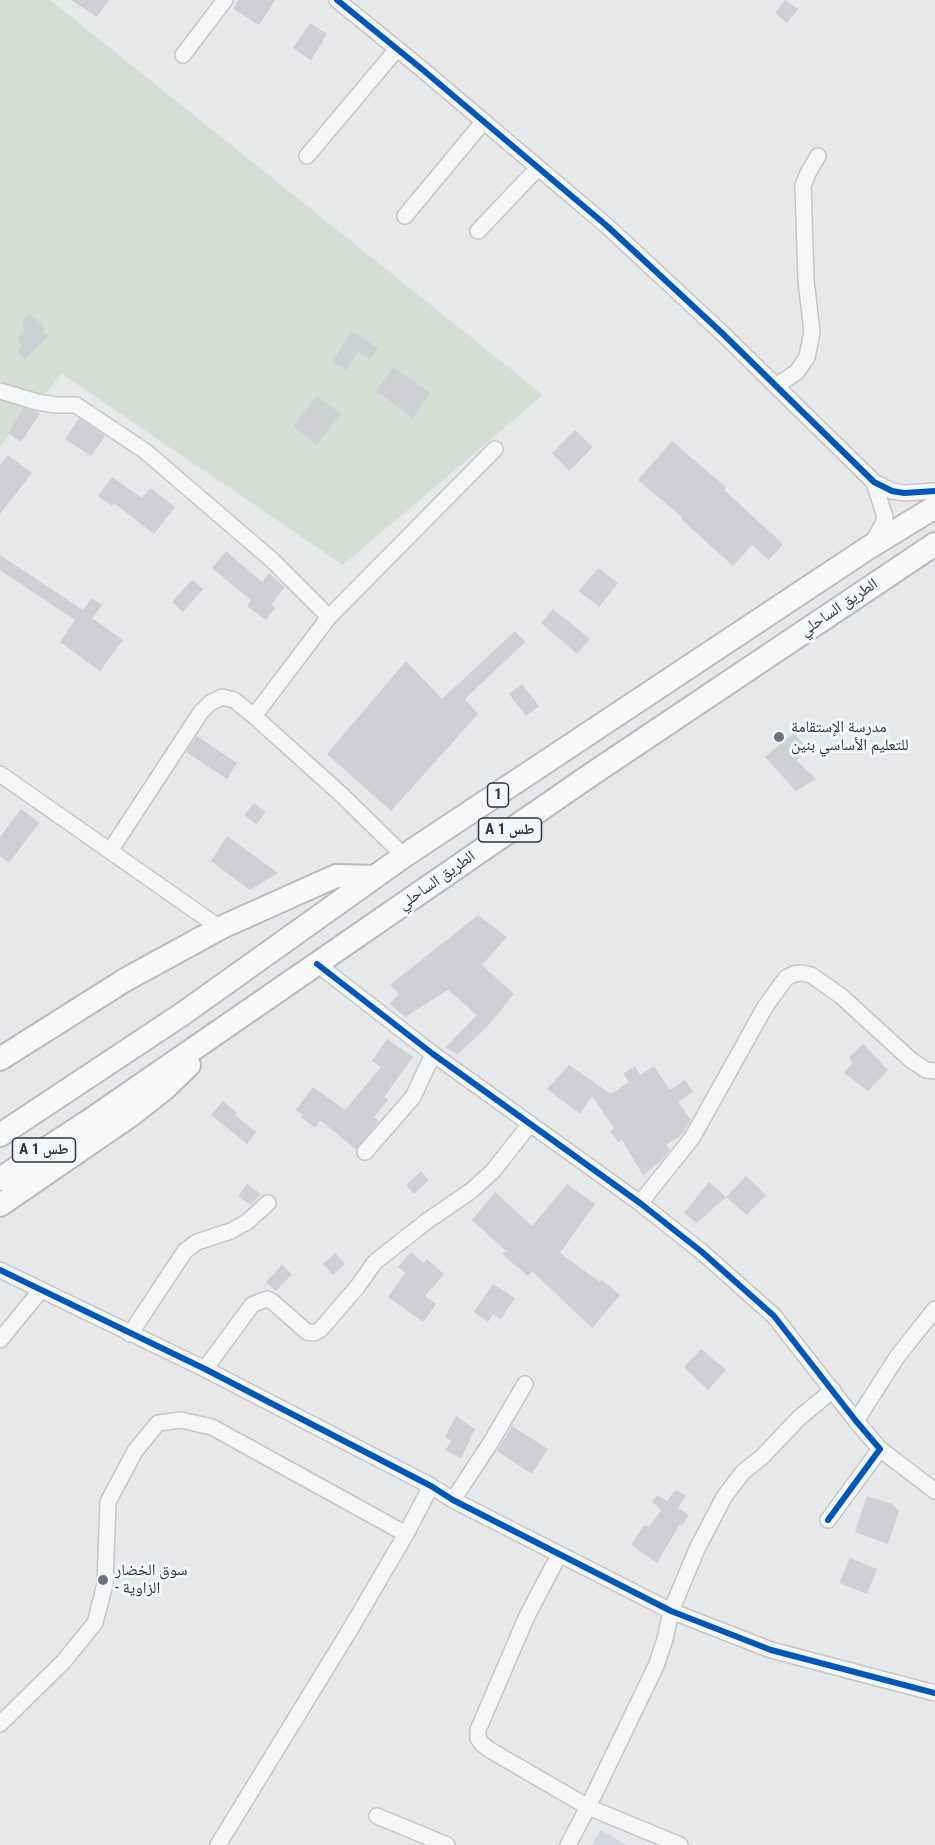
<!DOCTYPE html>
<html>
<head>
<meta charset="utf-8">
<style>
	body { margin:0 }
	canvas { display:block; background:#e6e8ea }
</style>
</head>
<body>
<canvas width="935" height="1845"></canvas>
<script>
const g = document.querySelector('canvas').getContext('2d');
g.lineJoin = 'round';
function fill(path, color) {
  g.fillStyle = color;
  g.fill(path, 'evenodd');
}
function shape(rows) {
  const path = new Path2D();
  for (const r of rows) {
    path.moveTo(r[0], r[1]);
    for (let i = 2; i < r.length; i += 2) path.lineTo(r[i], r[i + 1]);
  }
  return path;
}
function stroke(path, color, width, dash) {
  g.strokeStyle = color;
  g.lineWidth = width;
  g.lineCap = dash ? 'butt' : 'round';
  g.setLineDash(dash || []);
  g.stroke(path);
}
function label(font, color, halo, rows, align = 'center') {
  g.font = font + ' "Roboto Condensed","Noto Naskh Arabic",sans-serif';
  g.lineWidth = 6;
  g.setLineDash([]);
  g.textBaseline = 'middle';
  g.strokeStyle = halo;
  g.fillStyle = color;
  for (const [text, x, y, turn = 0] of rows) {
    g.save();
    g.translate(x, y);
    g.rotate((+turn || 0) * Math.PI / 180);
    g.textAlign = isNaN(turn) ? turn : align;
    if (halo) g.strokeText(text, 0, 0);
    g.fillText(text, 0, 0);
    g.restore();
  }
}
fill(shape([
	[601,1830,627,1845,592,1845]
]), '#d4d7dd');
fill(shape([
	[0,0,50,0,543,395,343,565,62,374,0,446]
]), '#d6ded6');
fill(shape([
	[71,0,109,0,97,17],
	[238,0,275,0,259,25,233,9],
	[785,0,798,9,787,23,775,13],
	[310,23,327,34,311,60,293,48],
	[29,314,43,325,44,333,49,336,25,359,18,352,21,345,17,338,25,331,22,322],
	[352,331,378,348,370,359,358,352,346,370,333,361],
	[393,367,430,393,413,418,376,391],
	[317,396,341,414,316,445,293,426],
	[24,408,40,413,21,442,8,433],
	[79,418,105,436,91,456,65,439],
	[575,430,593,447,569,471,552,453],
	[672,441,726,487,724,490,783,544,769,560,752,545,733,566,681,519,682,517,638,480],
	[8,455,32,473,0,514,0,465],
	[112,477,142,498,150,488,175,507,154,534,114,503,112,506,98,496],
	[226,551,262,582,269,573,285,587,271,605,275,608,266,620,247,606,251,600,212,568],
	[0,555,83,610,92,598,102,605,92,618,123,640,100,671,60,642,75,620,0,570],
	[598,568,618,583,599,607,579,591],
	[192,580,203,589,183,612,172,602],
	[553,609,590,639,577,654,541,623],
	[515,631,525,642,465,699,478,714,391,811,327,754,406,661,442,699],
	[522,684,539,706,526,716,509,694],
	[794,733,809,751,796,760,816,779,796,791,765,757],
	[197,736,237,763,227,779,186,752],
	[254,803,266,812,256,824,244,815],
	[21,809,39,823,9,863,0,856,0,837],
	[227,836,278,873,250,890,211,861],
	[478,915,507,937,482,965,514,994,487,1027,458,1054,445,1048,477,1015,448,990,405,1017,390,1004,399,994,390,985],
	[387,1039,413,1057,384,1097,388,1100,374,1117,379,1121,356,1150,324,1123,320,1121,315,1128,301,1117,303,1115,296,1110,313,1087,345,1110,381,1067,372,1061],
	[863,1044,888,1070,868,1091,844,1073,852,1063,849,1057],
	[569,1065,611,1094,629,1082,623,1074,635,1066,640,1075,654,1066,670,1090,685,1080,693,1092,678,1102,691,1120,682,1135,666,1145,670,1150,661,1161,643,1175,622,1140,618,1142,610,1131,614,1128,592,1096,580,1114,547,1089],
	[223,1101,237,1113,235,1115,256,1132,247,1144,211,1115],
	[421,1171,429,1180,414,1194,406,1185],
	[746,1176,766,1195,747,1215,726,1197],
	[709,1182,726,1197,697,1223,684,1213],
	[247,1184,261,1194,251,1205,238,1196],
	[567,1184,595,1204,560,1253,600,1282,602,1280,620,1295,592,1328,532,1271,528,1276,502,1254,506,1251,472,1220,495,1192,532,1226],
	[411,1252,423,1263,427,1259,444,1274,425,1296,436,1304,423,1322,388,1297,405,1273,398,1267],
	[335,1253,345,1264,333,1275,323,1264],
	[282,1265,292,1274,276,1291,266,1282],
	[493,1284,515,1298,501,1319,493,1314,488,1322,474,1312],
	[701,1349,726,1370,708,1390,684,1367],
	[456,1416,475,1429,461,1458,445,1450,452,1441,445,1437],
	[512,1426,548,1449,532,1474,497,1451],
	[675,1490,686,1495,678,1508,689,1515,682,1526,680,1524,657,1563,631,1545,644,1525,649,1527,661,1510,652,1502,657,1495,667,1501],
	[867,1496,892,1504,899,1511,888,1544,855,1532],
	[850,1558,877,1569,867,1594,839,1583]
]), '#ced0d3');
const minor = shape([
	[337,0,423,70,607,226,722,333,874,482,892,491,904,493,935,491],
	[183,55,225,0],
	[307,156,397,49],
	[405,216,484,121],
	[478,231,538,168],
	[776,386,797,372,807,357,812,332,806,280,803,186,808,173,818,156],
	[0,391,37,402,56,405,76,405,145,451,272,560,329,617],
	[872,543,883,524,885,517,874,482],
	[254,716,329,617,495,449],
	[0,774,220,928],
	[110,851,201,712,210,703,222,697,234,700,254,716,343,796,404,856],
	[317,964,433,1054,640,1203,702,1252,774,1316,856,1421,880,1449,828,1520],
	[365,1152,413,1097,433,1054],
	[640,1203,692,1138,765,1007,786,978,794,974,802,973,811,975,841,996,911,1060,926,1070,935,1071],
	[0,1270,205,1369,431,1486,453,1500,671,1611,771,1650,935,1693],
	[130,1334,185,1251,197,1242,231,1231,247,1222,268,1203],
	[0,1340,41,1290],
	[205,1369,252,1305,261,1301,267,1299,273,1302,307,1332,314,1333,321,1329,358,1286,375,1262,427,1221,471,1191,493,1171,530,1124],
	[856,1421,897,1357,935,1309],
	[880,1449,935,1491],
	[453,1500,491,1442,525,1384],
	[559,1555,527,1616,478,1730,478,1738,482,1744,490,1750,588,1807,680,1845],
	[0,1724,64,1661,95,1623,105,1584,108,1502,135,1451,158,1423,181,1420,212,1427,406,1534],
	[377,1816,447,1845],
	[218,1845,351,1628,406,1534,431,1486],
	[568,1845,588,1807,656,1666,665,1639,671,1611,697,1549,724,1497,743,1472,762,1457,799,1418,833,1390]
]);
const highway = shape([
	[0,1059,125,980,220,928,336,876,374,877],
	[0,1135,181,1015,404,856,868,548,935,507],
	[0,1179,89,1121,592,774,935,544],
	[0,1205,131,1115,164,1089,189,1065]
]);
stroke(minor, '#c4c6c8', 18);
stroke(highway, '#b8bbbf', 26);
stroke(minor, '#f5f6f7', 15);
stroke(highway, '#f8f8f8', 22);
stroke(shape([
	[337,0,423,70,607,226,722,333,874,482,892,491,904,493,935,491],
	[317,964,433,1054,640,1203,702,1252,774,1316,856,1421,880,1449,828,1520],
	[0,1270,205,1369,431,1486,453,1500,671,1611,771,1650,935,1693]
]), '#0057b8', 6);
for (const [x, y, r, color] of [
	[779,737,6,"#6c737f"],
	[103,1580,6,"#6c737f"]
]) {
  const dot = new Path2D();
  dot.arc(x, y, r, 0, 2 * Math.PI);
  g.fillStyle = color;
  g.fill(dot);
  stroke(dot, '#f4f6f9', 2);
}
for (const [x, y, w] of [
	[498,795,21],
	[510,830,63],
	[44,1150,63]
]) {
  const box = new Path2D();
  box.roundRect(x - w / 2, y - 12, w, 24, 4.5);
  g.fillStyle = '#f4f6f9';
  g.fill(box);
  stroke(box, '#2b3445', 1.5);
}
label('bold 15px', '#2b3445', null, [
	["1",498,795],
	["A 1 طس",510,830],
	["A 1 طس",44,1150]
]);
label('16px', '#2b3445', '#f4f6f9', [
	["الطريق الساحلي",839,608,-34],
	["الطريق الساحلي",437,881,-35]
]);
label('16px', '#2b3445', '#f4f6f9', [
	["مدرسة اﻹستقامة",791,728],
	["للتعليم اﻷساسي بنين",791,746],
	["سوق الخضار",115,1571],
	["- الزاوية",115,1589]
], 'left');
</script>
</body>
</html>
